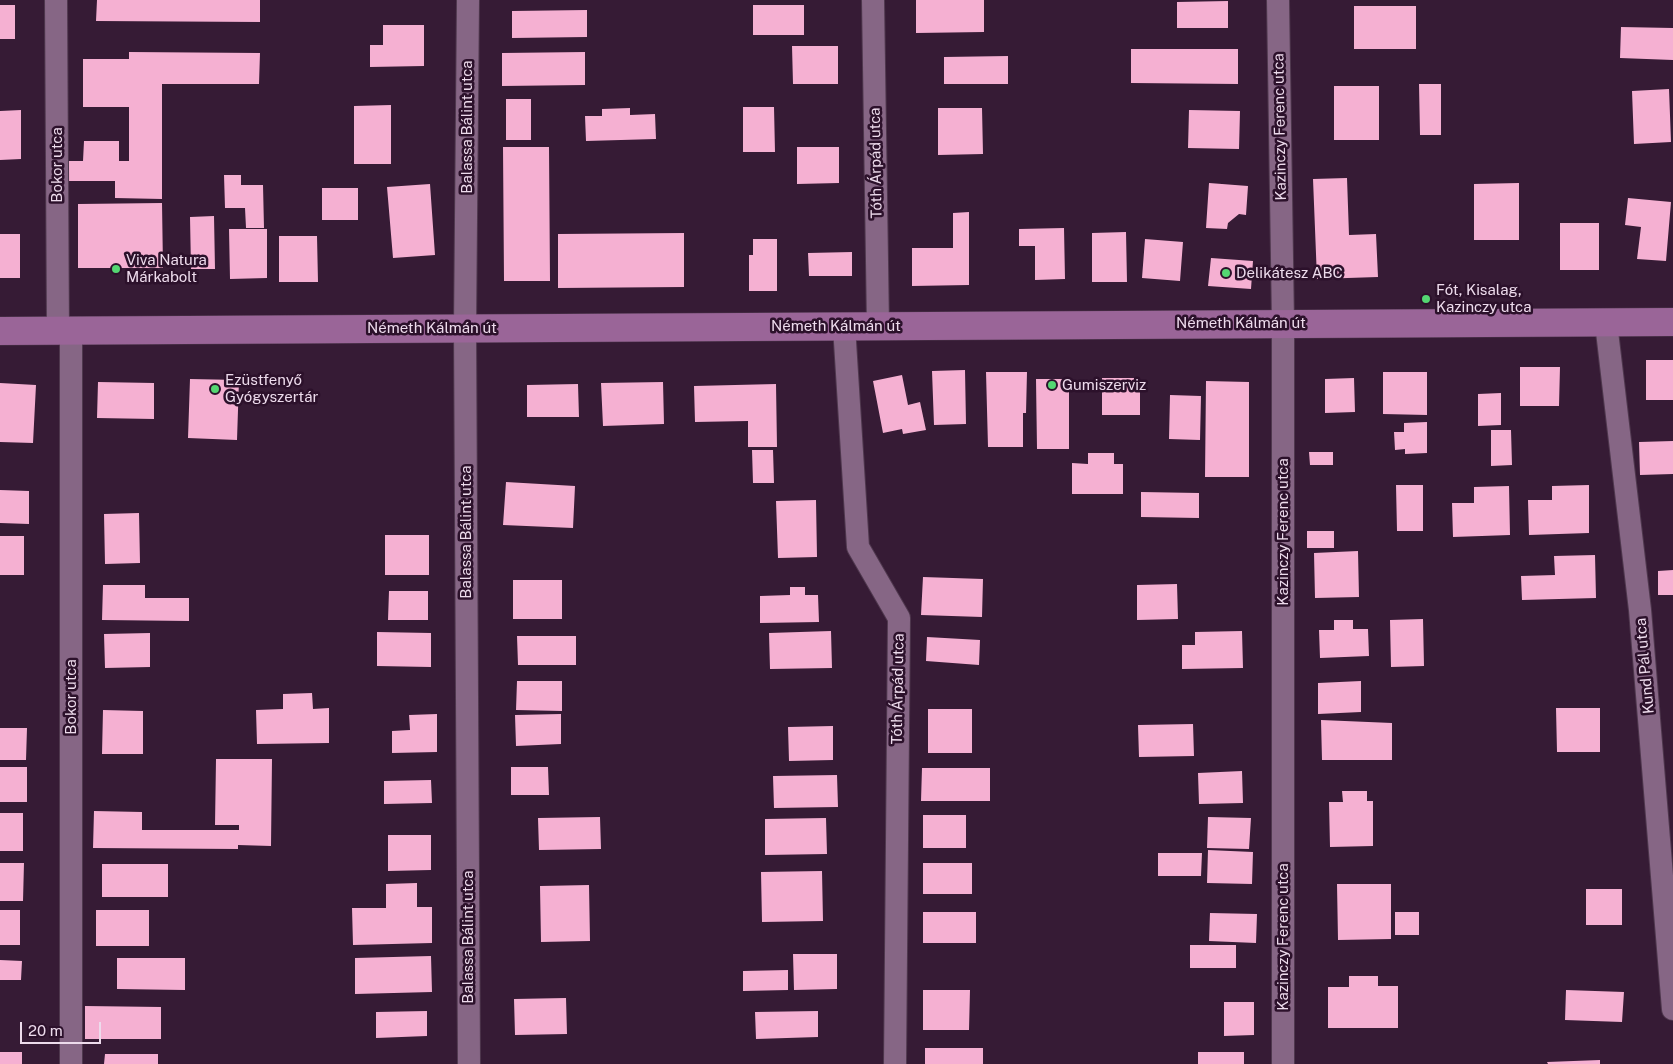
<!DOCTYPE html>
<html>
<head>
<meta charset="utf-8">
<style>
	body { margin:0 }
	#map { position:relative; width:1673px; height:1064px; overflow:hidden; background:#361b35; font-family:"Public Sans",sans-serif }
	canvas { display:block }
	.scale { position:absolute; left:20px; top:1022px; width:81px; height:22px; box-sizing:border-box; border:2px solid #eddbec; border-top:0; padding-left:6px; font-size:15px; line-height:18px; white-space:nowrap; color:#eddbec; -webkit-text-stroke:4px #2c112b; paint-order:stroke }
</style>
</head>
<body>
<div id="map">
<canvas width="1673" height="1064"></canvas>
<div class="scale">20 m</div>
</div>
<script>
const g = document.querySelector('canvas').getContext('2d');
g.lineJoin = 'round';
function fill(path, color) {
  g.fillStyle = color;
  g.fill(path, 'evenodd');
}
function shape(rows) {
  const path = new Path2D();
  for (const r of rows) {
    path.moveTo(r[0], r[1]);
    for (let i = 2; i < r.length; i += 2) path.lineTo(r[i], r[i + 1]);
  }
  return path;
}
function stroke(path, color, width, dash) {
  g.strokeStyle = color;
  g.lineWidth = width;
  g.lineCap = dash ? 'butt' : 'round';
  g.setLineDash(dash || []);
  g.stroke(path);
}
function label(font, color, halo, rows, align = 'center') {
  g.font = font + ' "Public Sans",sans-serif';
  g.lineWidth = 5;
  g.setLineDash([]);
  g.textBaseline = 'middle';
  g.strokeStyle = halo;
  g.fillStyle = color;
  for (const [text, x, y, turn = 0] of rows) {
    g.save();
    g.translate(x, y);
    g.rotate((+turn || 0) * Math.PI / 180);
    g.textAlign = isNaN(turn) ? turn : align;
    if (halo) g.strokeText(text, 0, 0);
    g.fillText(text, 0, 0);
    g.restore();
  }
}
fill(shape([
	[97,0,260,0,260,22,96,21],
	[916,0,984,0,984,32,916,33],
	[1228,1,1228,28,1177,28,1177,2],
	[0,5,15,5,15,39,0,39],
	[753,5,804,5,804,35,753,35],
	[1354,6,1416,6,1416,49,1354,49],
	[587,10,587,37,512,38,512,11],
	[383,25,424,25,424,66,370,67,370,45,383,45],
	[1621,27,1673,28,1673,60,1620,58],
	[792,46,838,46,838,84,793,84],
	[1131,49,1238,49,1238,84,1131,83],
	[129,52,260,53,259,84,162,84,162,199,115,198,115,181,66,181,66,161,83,161,84,141,119,141,119,161,129,161,129,107,83,107,83,59,129,59],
	[585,52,585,85,502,86,502,53],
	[1008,56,1008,84,944,84,944,57],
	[1419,84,1441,84,1441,135,1420,135],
	[1334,86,1379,86,1379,140,1334,140],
	[1669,89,1671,142,1634,144,1632,91],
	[506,99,531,99,531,140,506,140],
	[391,105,391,164,354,164,354,106],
	[743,107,774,107,775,152,743,152],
	[630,108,630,115,655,114,656,139,586,141,585,116,602,116,602,109],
	[938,108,982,108,983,154,938,155],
	[21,110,21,159,0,160,0,111],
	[1189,110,1240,111,1239,149,1188,148],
	[503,147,549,147,550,281,504,281],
	[797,147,839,147,839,183,797,184],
	[224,175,241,175,241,185,263,185,264,228,246,228,245,208,225,208],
	[1347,178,1349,235,1376,234,1378,277,1317,279,1313,179],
	[1209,183,1248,186,1246,215,1239,214,1228,223,1227,229,1206,228],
	[1519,183,1519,240,1474,240,1474,184],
	[430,184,435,255,393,258,387,187],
	[322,188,358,188,358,220,322,220],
	[1628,198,1671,202,1666,261,1637,259,1641,227,1625,225],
	[162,203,163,268,78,268,78,204],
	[969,212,969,285,912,286,912,248,953,248,953,213],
	[214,216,215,269,191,269,190,217],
	[1560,223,1599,223,1599,270,1560,270],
	[1064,228,1065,279,1035,280,1035,246,1019,246,1019,229],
	[229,229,267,229,267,278,230,279],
	[1126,232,1127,282,1092,282,1092,233],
	[684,233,684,287,558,288,558,234],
	[0,234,20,234,20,278,0,278],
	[279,236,317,236,318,282,279,282],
	[753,239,777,239,777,291,749,291,749,255,753,255],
	[1145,239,1183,242,1180,281,1142,278],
	[852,252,852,276,809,276,808,253],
	[1211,258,1253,261,1251,289,1208,286],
	[1646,360,1673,360,1673,400,1646,400],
	[1520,367,1560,367,1559,406,1520,406],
	[965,370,966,424,934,425,932,371],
	[986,372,1027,372,1026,413,1023,413,1023,447,988,447],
	[1383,372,1427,372,1427,415,1383,414],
	[902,375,908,405,920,402,926,430,903,434,902,429,883,433,873,381],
	[1102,378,1140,378,1140,415,1102,415],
	[1354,378,1355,412,1325,413,1325,379],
	[190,379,239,380,237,440,188,438],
	[1036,379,1069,379,1069,449,1037,449],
	[1206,381,1249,382,1249,477,1205,477],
	[98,382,154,383,154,419,97,418],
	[663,382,664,424,603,426,601,383],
	[0,383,36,385,33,443,0,442],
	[578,384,579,417,527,417,527,385],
	[776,384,777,447,748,447,748,421,695,422,694,386],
	[1501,393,1501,425,1478,426,1478,394],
	[1170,395,1201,396,1200,440,1169,439],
	[1427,422,1427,453,1405,454,1405,449,1395,450,1394,432,1404,432,1404,423],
	[1491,430,1511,430,1512,465,1491,466],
	[1673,441,1673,474,1640,475,1639,442],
	[752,450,773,450,774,483,753,483],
	[1309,452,1333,452,1333,465,1310,465],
	[1088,453,1114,453,1114,464,1123,464,1123,494,1072,494,1072,463,1088,464],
	[506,482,575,486,573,528,503,525],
	[1396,485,1423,485,1423,531,1397,531],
	[1589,485,1589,533,1529,535,1528,500,1552,500,1552,486],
	[1509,486,1510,535,1453,537,1452,503,1474,503,1474,487],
	[0,490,29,491,29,524,0,523],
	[1141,492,1199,493,1199,518,1141,517],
	[816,500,817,557,778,558,776,501],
	[139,513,140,563,105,564,104,514],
	[1307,531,1334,531,1334,548,1307,548],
	[385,535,429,535,429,575,385,575],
	[0,536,24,536,24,575,0,575],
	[1358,551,1359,597,1315,598,1314,553],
	[1595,555,1596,598,1522,600,1521,576,1555,575,1554,556],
	[1673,570,1673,595,1658,595,1658,571],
	[923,577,983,579,982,617,921,615],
	[513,580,562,580,562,619,513,619],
	[1177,584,1178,619,1137,620,1137,585],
	[103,585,145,585,145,598,189,598,189,621,102,620],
	[790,587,805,587,805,595,818,595,819,622,760,623,760,596,790,595],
	[389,591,428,591,428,620,388,620],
	[1423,619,1424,666,1391,667,1390,620],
	[1334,620,1353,620,1353,629,1368,629,1369,656,1320,658,1319,630,1334,630],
	[831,631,832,668,770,669,769,633],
	[1242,631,1243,668,1182,669,1182,645,1195,645,1195,632],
	[377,632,431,633,431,667,377,666],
	[150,633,150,667,105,668,104,634],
	[517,636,576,636,576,665,518,665],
	[927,637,980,640,979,665,926,661],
	[517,681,562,681,562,711,516,710],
	[1361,681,1361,712,1318,714,1318,683],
	[312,693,313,709,329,708,329,743,257,744,256,710,283,709,283,694],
	[1556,708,1600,708,1600,752,1557,752],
	[928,709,972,709,972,753,928,753],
	[103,710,143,711,143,754,102,754],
	[437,714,437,752,392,753,392,731,410,730,409,715],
	[561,714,561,744,516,746,515,715],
	[1321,720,1392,723,1392,760,1322,760],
	[1193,724,1194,756,1139,757,1138,725],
	[833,726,833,760,789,761,788,727],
	[0,728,27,728,26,760,0,760],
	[216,759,272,759,271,846,238,845,238,849,93,848,94,811,142,812,142,830,239,830,239,825,215,825],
	[0,767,27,767,27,802,0,802],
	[511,767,548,767,549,795,511,795],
	[922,768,990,768,990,801,921,801],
	[1242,771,1243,803,1199,804,1198,773],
	[837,775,838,807,774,808,773,776],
	[431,780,432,803,384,804,384,781],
	[1342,791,1367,791,1367,801,1373,801,1373,846,1330,847,1329,802,1343,802],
	[0,813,23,813,23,851,0,851],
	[923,815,966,815,966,848,923,848],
	[600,817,601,849,539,850,538,818],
	[1208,817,1251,818,1249,849,1207,848],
	[826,818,827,854,765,855,765,819],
	[388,835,431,835,431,870,388,871],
	[1208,850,1253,852,1252,884,1207,883],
	[1158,853,1202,853,1201,876,1158,876],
	[0,863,24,863,23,901,0,901],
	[923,863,972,863,972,894,923,894],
	[102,864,168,864,168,897,102,897],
	[822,871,823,921,762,922,761,872],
	[417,883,417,907,432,907,432,943,353,945,352,908,386,908,386,884],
	[1337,884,1391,884,1391,939,1338,940],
	[589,885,590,941,541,942,540,886],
	[1586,889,1622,889,1622,925,1586,925],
	[0,910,20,910,20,945,0,945],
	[96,910,149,910,149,946,96,946],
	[923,912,976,912,976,943,923,943],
	[1395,912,1419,912,1419,935,1395,935],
	[1210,913,1257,914,1256,943,1209,941],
	[1190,945,1236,945,1236,968,1190,968],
	[793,954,837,954,837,989,794,990],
	[431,956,432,992,355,994,355,958],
	[117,958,185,958,185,990,117,989],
	[0,960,22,961,21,980,0,980],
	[788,970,788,990,743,991,743,971],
	[1349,976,1378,976,1378,986,1398,986,1398,1028,1328,1028,1328,987,1349,987],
	[923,990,970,990,969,1030,923,1030],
	[1566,990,1624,992,1622,1022,1565,1020],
	[566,998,567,1034,515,1035,514,999],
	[1224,1002,1254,1002,1254,1035,1224,1036],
	[85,1006,161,1007,161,1039,85,1039],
	[427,1011,427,1036,376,1038,376,1012],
	[818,1011,818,1037,756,1039,755,1012],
	[925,1048,983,1048,983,1064,925,1064],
	[0,1052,22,1052,22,1064,0,1064],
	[1198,1052,1244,1052,1244,1064,1198,1064],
	[105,1054,158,1054,158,1064,104,1064],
	[1600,1060,1600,1064,1548,1064,1547,1062]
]), '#f5b0d2');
const street = shape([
	[56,0,58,331],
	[468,0,465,328,469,1064],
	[873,0,878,326],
	[1278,0,1283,323,1283,1064],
	[1606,323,1640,610,1673,1009],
	[844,326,858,547,899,618,895,1064],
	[71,1064,71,330]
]);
const secondary = shape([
	[0,331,1673,322]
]);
stroke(street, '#4f384e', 24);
stroke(secondary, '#4f384e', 29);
stroke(street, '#866685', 22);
stroke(secondary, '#9a6598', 28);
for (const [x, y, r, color] of [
	[116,269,5,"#54d672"],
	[1226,273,5,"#54d672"],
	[1426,299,5,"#54d672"],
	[1052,385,5,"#54d672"],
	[215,389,5,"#54d672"]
]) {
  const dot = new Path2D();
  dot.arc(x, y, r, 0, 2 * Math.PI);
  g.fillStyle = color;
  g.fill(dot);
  stroke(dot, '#2c112b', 2);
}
label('15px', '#eddbec', '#2c112b', [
	["Balassa Bálint utca",467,127,-90],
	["Kazinczy Ferenc utca",1280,127,-91],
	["Tóth Árpád utca",876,163,-91],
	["Bokor utca",57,165,-90],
	["Németh Kálmán út",1241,323],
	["Németh Kálmán út",836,326],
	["Németh Kálmán út",432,328],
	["Balassa Bálint utca",466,532,-90],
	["Kazinczy Ferenc utca",1283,532,-90],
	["Kund Pál utca",1645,666,-95],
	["Tóth Árpád utca",898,689,-89],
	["Bokor utca",71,697,-90],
	["Balassa Bálint utca",468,937,-90],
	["Kazinczy Ferenc utca",1283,937,-90]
]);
label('15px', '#eddbec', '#2c112b', [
	["Viva Natura",126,260],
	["Márkabolt",126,277],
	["Delikátesz ABC",1236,273],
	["Fót, Kisalag,",1436,290],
	["Kazinczy utca",1436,307],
	["Ezüstfenyő",225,380],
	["Gyógyszertár",225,397],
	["Gumiszerviz",1062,385]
], 'left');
</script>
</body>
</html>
